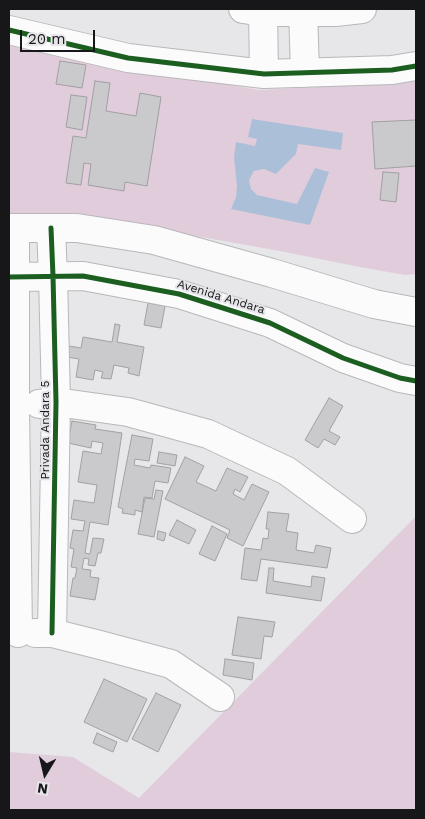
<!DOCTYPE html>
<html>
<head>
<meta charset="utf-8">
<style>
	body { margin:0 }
	#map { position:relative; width:425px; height:819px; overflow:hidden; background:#e7e6e9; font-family:"Work Sans",sans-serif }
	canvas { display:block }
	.frame { position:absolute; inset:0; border:10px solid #171618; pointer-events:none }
	.north { position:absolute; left:20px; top:749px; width:50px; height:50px; -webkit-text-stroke:4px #e6e5ea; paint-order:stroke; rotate:189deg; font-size:14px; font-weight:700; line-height:20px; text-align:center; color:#171618 }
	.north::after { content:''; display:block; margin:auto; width:18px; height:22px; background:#171618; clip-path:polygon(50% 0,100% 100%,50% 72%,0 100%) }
	.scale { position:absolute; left:20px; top:30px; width:75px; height:22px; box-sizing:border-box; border:2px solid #171618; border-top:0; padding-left:6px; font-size:15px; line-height:18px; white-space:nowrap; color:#171618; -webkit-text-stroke:4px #e6e5ea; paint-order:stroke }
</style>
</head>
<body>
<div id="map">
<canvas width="425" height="819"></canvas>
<div class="frame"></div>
<div class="north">N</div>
<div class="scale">20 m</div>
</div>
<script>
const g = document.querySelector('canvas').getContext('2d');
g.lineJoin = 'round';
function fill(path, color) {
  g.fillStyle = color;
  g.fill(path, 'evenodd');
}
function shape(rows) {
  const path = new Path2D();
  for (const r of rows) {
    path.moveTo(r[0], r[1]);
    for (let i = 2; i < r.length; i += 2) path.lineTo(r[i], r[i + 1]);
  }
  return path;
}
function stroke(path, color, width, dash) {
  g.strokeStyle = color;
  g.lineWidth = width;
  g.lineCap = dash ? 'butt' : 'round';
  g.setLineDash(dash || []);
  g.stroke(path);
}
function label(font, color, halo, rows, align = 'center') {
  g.font = font + ' "Work Sans",sans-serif';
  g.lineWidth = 4;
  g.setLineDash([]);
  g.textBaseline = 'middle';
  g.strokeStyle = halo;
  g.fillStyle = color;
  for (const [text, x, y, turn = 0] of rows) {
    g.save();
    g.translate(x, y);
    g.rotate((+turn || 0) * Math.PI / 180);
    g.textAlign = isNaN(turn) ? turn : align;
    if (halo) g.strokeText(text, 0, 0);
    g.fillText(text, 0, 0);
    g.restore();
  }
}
fill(shape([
	[9,43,59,55,259,90,359,85,416,79,416,274,405,275,360,267,280,251,77,215,50,213,9,214],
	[416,516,416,810,9,810,9,752,73,757,139,798]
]), '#e1ccdc');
fill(shape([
	[252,119,343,133,341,150,298,144,296,154,276,174,264,169,254,171,249,180,251,189,257,195,297,204,315,168,329,172,310,225,231,209,236,197,237,186,234,157,236,142,255,146,257,139,248,137]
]), '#abc0d8');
const building = shape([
	[60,61,86,65,82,88,56,84,60,61],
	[95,81,110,83,106,111,136,116,140,93,161,97,147,186,125,182,124,191,88,185,91,164,84,163,81,185,66,183,73,136,86,138,95,81],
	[71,95,87,97,82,130,66,127,71,95],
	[416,120,416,166,375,169,372,122,416,120],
	[383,172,399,173,396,202,380,200,383,172],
	[148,303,165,306,161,328,144,325,148,303],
	[115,324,120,325,117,342,144,347,139,376,128,373,129,368,114,365,111,379,101,378,103,372,95,370,93,380,76,377,79,359,67,357,69,346,81,348,83,337,112,342,115,324],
	[329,398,343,406,329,431,340,437,335,445,324,439,318,448,305,440,329,398],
	[72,421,96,425,95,429,122,433,108,525,90,522,85,553,90,554,93,538,104,539,101,553,98,553,95,566,88,565,89,559,84,558,82,569,91,570,90,577,99,578,95,600,70,596,73,578,75,578,77,568,71,567,74,549,70,548,73,530,83,531,85,521,71,519,74,500,94,503,97,485,78,482,83,451,101,454,103,443,92,441,91,448,68,443,72,421],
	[132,435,153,439,149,461,135,459,134,465,150,468,151,465,171,468,168,483,155,481,152,498,144,497,142,512,135,510,135,515,122,513,123,509,118,507,132,435],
	[159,452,177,455,175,466,157,463,159,452],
	[185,457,204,466,196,482,216,491,227,468,248,477,240,492,235,489,233,494,244,500,252,484,269,492,243,546,227,538,230,530,165,499,185,457],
	[156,490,163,491,154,537,138,534,145,498,154,499,156,490],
	[268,512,289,514,286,531,298,533,296,550,314,553,316,545,331,548,327,568,261,559,257,581,241,579,245,548,261,550,263,538,268,539,269,529,266,529,268,512],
	[177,520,196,530,189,544,169,535,177,520],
	[212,526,227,534,215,561,199,554,212,526],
	[158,531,166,533,164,541,157,539,158,531],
	[269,568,274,568,273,581,311,587,312,576,325,578,321,601,266,593,269,568],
	[238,617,275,622,272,637,264,636,261,659,232,655,238,617],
	[225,659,254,663,252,680,223,675,225,659],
	[104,679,147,699,127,742,84,722,104,679],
	[156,693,181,705,158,752,132,739,156,693],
	[97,733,117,742,113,752,93,743,97,733]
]);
fill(building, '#cac9cb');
stroke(building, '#a1a0a3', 1);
const minor = shape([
	[243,9,263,12,335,12,362,9],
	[263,9,264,74],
	[303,9,305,73],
	[9,30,128,58,264,74,392,70,416,66],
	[9,228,77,228,154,240,272,273,374,304,416,312],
	[15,228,15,406,18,633],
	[51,228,53,276,56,402,52,633],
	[9,277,83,276,179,294,270,323,343,358,400,378,416,381],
	[39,404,56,402,128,412,208,434,287,471,352,519],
	[35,633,52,633,100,645,171,664,220,697]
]);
stroke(minor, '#b8b8ba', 30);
stroke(minor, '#fbfbfc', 28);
stroke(shape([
	[9,30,128,58,264,74,392,70,416,66],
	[51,228,53,276,56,402,52,633],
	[9,277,83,276,179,294,270,323,343,358,400,378,416,381]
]), '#1b5e20', 5);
label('12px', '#171618', '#e6e5ea', [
	["Avenida Andara",221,297,17],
	["Privada Andara 5",45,430,-90]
]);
</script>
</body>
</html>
